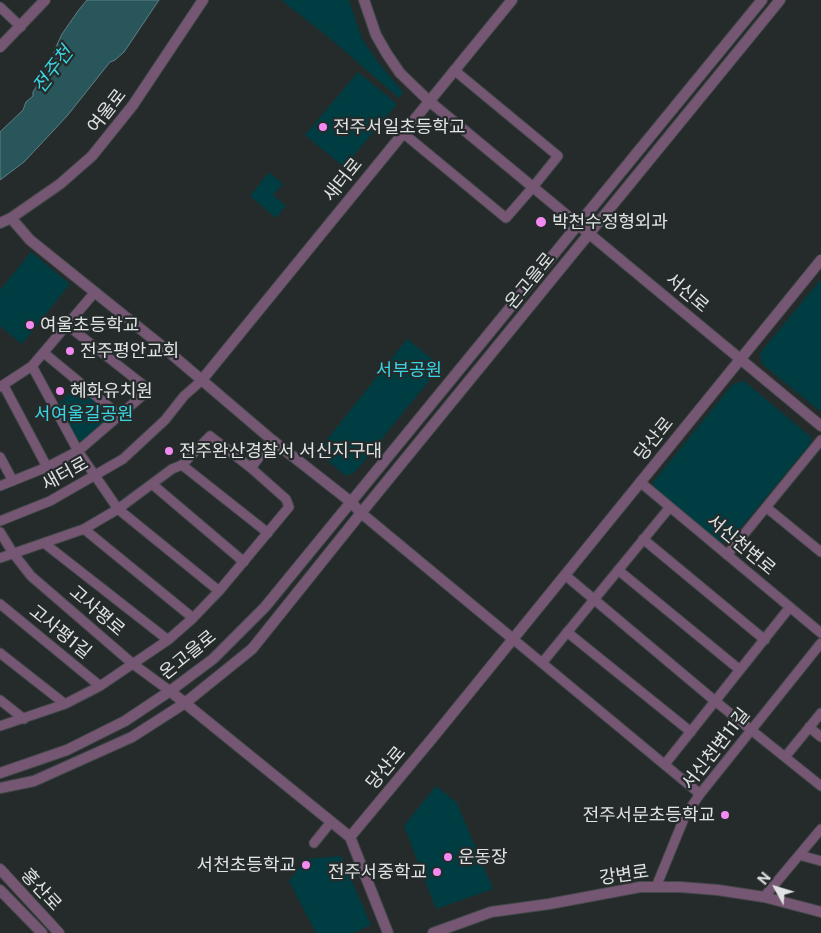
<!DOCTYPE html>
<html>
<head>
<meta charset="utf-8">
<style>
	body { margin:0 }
	#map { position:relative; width:821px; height:933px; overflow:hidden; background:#252b2b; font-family:"Public Sans",sans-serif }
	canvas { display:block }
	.north { position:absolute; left:751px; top:863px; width:50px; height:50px; -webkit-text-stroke:4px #252b2b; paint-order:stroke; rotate:309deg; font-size:14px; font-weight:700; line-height:20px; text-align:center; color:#e0e3e4 }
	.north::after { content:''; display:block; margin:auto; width:18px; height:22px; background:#e0e3e4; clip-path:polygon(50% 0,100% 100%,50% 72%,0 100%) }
</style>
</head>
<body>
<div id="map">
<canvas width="821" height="933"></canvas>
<div class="north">N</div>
</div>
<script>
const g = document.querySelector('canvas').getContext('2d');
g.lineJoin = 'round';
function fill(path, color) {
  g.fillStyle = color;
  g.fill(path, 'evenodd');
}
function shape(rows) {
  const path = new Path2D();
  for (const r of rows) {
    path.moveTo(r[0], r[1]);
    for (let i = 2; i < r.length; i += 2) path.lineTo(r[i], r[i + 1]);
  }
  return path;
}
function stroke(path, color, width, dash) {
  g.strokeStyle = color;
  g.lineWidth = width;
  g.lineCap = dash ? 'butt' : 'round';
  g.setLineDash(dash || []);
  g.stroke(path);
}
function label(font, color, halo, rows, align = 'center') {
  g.font = font + ' "Public Sans","Noto Sans KR",sans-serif';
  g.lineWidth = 4.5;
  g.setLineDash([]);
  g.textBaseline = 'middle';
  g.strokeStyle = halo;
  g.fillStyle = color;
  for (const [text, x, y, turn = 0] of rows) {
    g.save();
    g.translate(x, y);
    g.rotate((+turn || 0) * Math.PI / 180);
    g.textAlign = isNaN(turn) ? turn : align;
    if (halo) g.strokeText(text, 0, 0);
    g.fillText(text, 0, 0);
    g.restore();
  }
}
fill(shape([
	[281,0,349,0,362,39,377,61,403,92,399,98,326,35],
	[358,72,397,104,344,167,305,135],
	[269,172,283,184,273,195,286,206,276,218,250,196],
	[31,252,70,284,22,344,0,326,0,290],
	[821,279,821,412,762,364,760,353],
	[407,339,441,366,355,472,346,476,317,452],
	[744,381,811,437,810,444,729,542,719,543,655,489,653,482,733,384],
	[79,383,114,416,84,441,74,439,56,407],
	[436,786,457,803,493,889,436,909,404,826],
	[341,856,371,925,353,933,316,933,289,881,305,859]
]), '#003d42');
const water = shape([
	[87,0,159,0,124,52,115,60,110,62,67,116,24,162,0,180,0,132,23,110,26,102,33,96,33,92,38,84,41,85,49,72,55,49,62,34,78,11,87,0]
]);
fill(water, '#29565b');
stroke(water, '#608084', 1);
const minor = shape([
	[0,7,21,27],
	[403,133,506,218,533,187,558,156,454,70],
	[44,353,119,415],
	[32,366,78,451,118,509,219,591],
	[4,386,47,467],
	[0,387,32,366,95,292],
	[0,457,13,481],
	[182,465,268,533],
	[251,468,272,440],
	[640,482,821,633],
	[152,484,244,562],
	[0,486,47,467,78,451,143,395,142,384,67,325],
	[767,508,821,552],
	[0,521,50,501,123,459,165,420,184,396,201,381],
	[84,529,193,618],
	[0,532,13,553,31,576,133,664,170,691],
	[643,539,765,640],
	[44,543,168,640],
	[727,555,821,440],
	[0,558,84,529,118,509,172,469,182,465,210,436,251,468,286,499,289,507,219,591,193,618,168,640,100,686,65,704,0,726],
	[618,570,740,670],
	[565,575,715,701,821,786],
	[0,604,100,686],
	[567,632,691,732],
	[513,639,700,794],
	[0,653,65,704],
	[542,663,670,507],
	[0,700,24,719],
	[809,727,821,737],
	[785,757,821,713],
	[665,764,790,607],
	[314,843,331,822],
	[799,855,821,861],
	[656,887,685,816,700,794,821,643],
	[764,897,821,829]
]);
const tertiary = shape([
	[364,0,376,35,387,54,400,73,429,101,821,426],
	[0,47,45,0],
	[11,218,30,240,163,347,272,440,351,502,361,513,513,639],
	[0,223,11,218,60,184,92,156,133,105,203,0],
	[201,381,512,0],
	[170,691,350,837],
	[0,773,67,750,125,721,170,691,213,659,265,607,762,0],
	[0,788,34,781,132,737,185,703,252,649,361,513,780,0],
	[0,869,59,933],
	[0,890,42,933],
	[388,933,350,837,435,735,821,260],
	[433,933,491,912,549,904,640,887,680,887,718,890,764,897,821,912]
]);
stroke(minor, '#434849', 11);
stroke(tertiary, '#434849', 12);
stroke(minor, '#755774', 9);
stroke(tertiary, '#755774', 10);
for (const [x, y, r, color] of [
	[323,127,5,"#f38af2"],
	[541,222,6,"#f38af2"],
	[30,325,5,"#f38af2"],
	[70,351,5,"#f38af2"],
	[60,391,5,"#f38af2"],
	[169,451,5,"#f38af2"],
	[725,815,5,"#f38af2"],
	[448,857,5,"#f38af2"],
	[306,865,5,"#f38af2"],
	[437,872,5,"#f38af2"]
]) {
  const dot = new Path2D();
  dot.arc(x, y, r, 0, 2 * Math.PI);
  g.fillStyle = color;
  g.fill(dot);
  stroke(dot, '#252b2b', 2);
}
label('18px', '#e0e3e4', '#252b2b', [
	["여울로",107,111,-52],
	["새터로",343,180,-51],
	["온고을로",530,281,-51],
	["서신로",687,293,40],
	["당산로",654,439,-51],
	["새터로",65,474,-29],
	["서신천변로",741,545,40],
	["고사평로",97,611,41],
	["고사평1길",60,632,39],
	["온고을로",188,655,-39],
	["서신천변11길",716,749,-52],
	["당산로",386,768,-50],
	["강변로",624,875,-8],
	["홍산로",41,890,47]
]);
label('18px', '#e0e3e4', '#252b2b', [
	["전주서일초등학교",333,127],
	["박천수정형외과",552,222],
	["여울초등학교",40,325],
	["전주평안교회",80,351],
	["혜화유치원",70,391],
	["전주완산경찰서 서신지구대",179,451],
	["전주서문초등학교",715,815,"right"],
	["운동장",458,857],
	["서천초등학교",296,865,"right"],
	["전주서중학교",427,872,"right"]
], 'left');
label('18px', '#39d5e3', '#252b2b', [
	["서부공원",409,370],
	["서여울길공원",84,414]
]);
label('italic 19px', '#39d5e2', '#252b2b', [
	["전주천",53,70,-53]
]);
</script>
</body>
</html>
